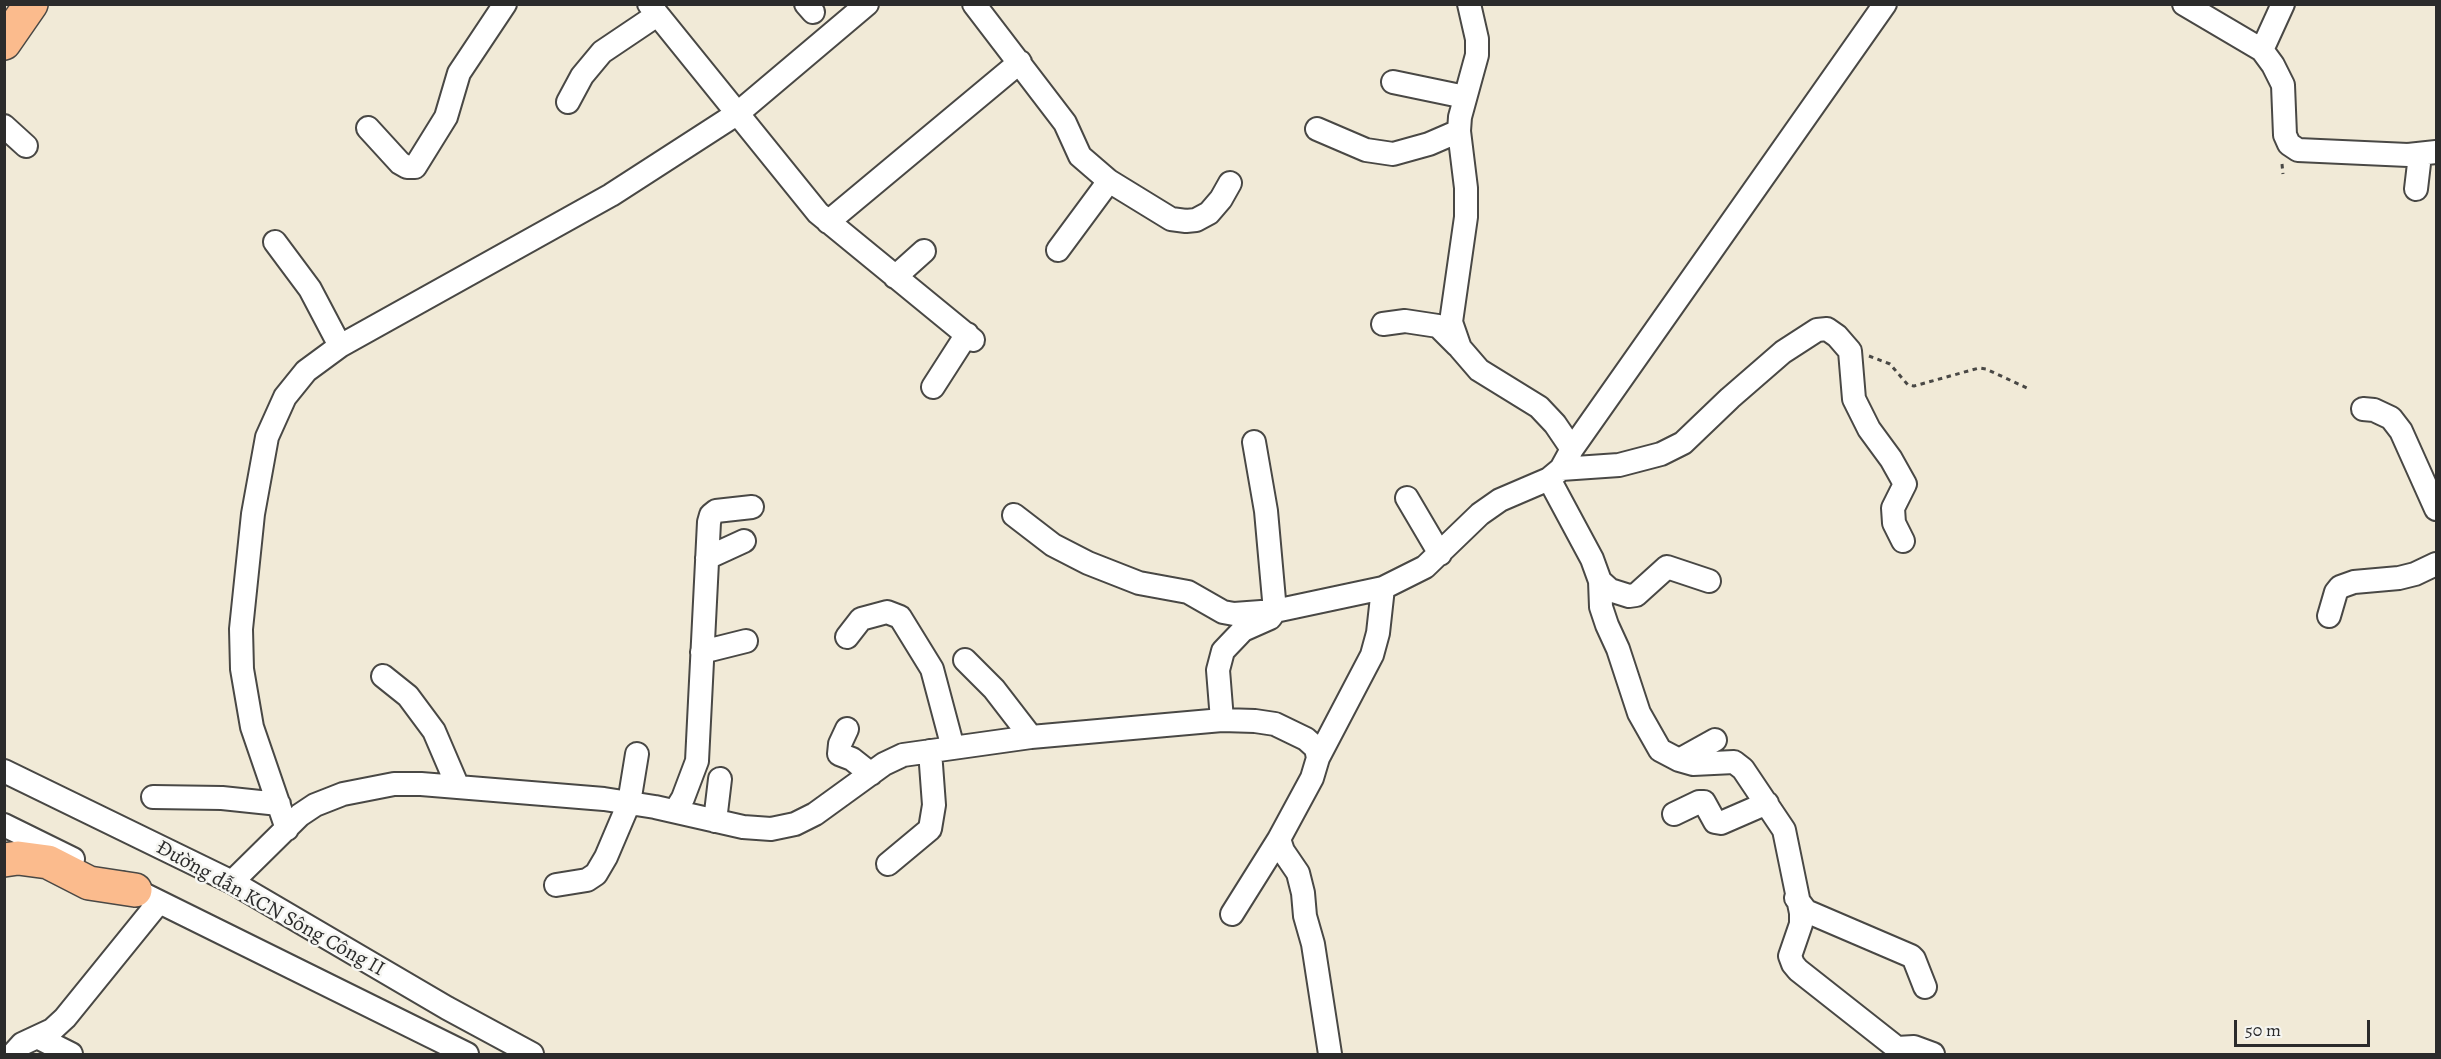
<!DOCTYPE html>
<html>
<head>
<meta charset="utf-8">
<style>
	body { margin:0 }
	#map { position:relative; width:2441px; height:1059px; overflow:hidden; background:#f1ead7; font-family:Alegreya,serif }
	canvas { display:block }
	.frame { position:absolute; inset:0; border:6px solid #2b2b2b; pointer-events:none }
	.scale { position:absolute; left:2234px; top:1020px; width:136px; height:27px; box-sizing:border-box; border:3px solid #2b2b2b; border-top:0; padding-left:8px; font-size:18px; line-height:21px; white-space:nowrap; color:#2b2b2b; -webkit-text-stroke:4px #f6f6f2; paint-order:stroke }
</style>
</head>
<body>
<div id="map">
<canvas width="2441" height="1059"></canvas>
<div class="frame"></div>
<div class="scale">50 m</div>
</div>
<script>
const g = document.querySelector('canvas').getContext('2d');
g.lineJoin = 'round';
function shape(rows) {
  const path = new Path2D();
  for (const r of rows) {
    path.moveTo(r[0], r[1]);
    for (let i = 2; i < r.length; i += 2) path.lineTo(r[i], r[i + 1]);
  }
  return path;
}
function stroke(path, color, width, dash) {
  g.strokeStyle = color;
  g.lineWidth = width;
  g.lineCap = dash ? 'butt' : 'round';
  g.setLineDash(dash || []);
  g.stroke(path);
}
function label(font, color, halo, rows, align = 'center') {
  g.font = font + ' Alegreya,serif';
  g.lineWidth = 5;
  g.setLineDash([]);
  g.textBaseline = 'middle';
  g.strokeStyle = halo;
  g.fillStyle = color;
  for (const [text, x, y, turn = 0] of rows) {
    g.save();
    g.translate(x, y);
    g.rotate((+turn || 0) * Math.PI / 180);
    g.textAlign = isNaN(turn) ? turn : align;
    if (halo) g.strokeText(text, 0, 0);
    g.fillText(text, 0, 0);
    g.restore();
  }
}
const minor = shape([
	[649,4,818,213,973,340],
	[806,4,813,12],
	[974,4,1065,123,1080,156,1109,181,1171,219,1186,221,1196,220,1209,213,1221,199,1230,183],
	[1469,4,1477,39,1477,55,1460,117,1459,131,1466,188,1466,217,1451,322,1460,348,1479,370,1539,407,1555,424,1572,449],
	[2184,4,2262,50,2273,65,2283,85,2285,135,2289,144,2298,150,2408,155,2436,152],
	[2262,50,2283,4],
	[1393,82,1465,97],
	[568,102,582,76,602,52,657,15],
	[4,126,26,146],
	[368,128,400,163,407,167,415,167,446,117,459,73,505,4],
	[1317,129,1366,150,1393,154,1429,144,1459,131],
	[2416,189,2420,155],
	[828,222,1020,62],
	[275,242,310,289,340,346],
	[1058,250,1109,181],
	[895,277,924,251],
	[1383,324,1405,321,1438,326,1457,345],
	[933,387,967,334],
	[2363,409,2374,410,2391,418,2401,431,2436,509],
	[1561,469,1619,465,1661,454,1683,443,1730,398,1783,352,1817,330,1827,329,1837,336,1850,351,1854,399,1869,429,1891,459,1905,484,1893,508,1894,523,1903,541],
	[1549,479,1592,559,1600,581,1601,607,1607,625,1618,649,1639,713,1660,750,1679,760,1693,764,1734,762,1743,769,1784,830,1801,913,1801,924,1790,956,1793,964,1798,970,1897,1048,1914,1047,1933,1054],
	[1407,498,1440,554],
	[1014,515,1053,545,1088,563,1139,583,1188,592,1223,612,1234,614,1275,611,1383,588,1425,567,1480,514,1500,500,1549,479,1561,469,1572,449,1885,4],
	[707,558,744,541],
	[1600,581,1610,590,1629,596,1636,595,1667,567,1709,581],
	[2329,616,2336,592,2340,587,2354,582,2399,578,2415,574,2436,564],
	[847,637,861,619,887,612,900,617,932,669,953,748],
	[702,652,746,641],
	[965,660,994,689,1031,737],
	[383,676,408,696,434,731,458,787],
	[1222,720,1218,670,1223,651,1243,630,1270,618,1275,611,1266,511,1254,442],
	[847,729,840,744,839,754,852,759,871,774],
	[1318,758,1372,655,1378,633,1383,588],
	[1679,760,1715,740],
	[4,771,232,882,447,1008,532,1054],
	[153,797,222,798,279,804],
	[675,811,683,798,697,761,709,522,711,515,716,511,752,507],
	[1674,814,1699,802,1704,802,1715,822,1721,823,1767,803],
	[715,821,720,779],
	[4,825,73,859],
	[287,829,252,727,242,669,241,629,253,514,267,437,285,397,306,371,340,346,611,195,738,113,867,4],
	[888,864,930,829,934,805,930,751],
	[232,882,300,815,315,805,343,794,394,784,421,784,604,799,655,807,743,827,771,829,795,824,815,814,884,764,903,755,1031,737,1222,720,1255,721,1275,724,1306,739,1316,748,1318,758,1312,778,1279,839,1283,851,1298,873,1303,893,1305,916,1313,944,1330,1054],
	[121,883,467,1054],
	[556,885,587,880,596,874,606,857,629,803,637,754],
	[1796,898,1806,911,1911,956,1914,959,1925,987],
	[1232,914,1279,839],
	[37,1037,71,1054],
	[13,1054,22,1044,52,1030,65,1018,159,902]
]);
const highway = shape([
	[4,43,31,4],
	[4,860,18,858,48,862,89,883,135,890]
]);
stroke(minor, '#494845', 26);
stroke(highway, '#494845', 36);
stroke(shape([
	[2282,164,2283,174],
	[1869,356,1890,364,1908,385,1914,386,1979,368,1986,369,2027,388]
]), '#494845', 3, [4.5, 4.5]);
stroke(minor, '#fff', 22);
stroke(highway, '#fbbb8d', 33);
label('21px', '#2b2b2b', '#f6f6f2', [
	["Đường dẫn KCN Sông Công II",270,909,29]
]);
</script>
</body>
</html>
